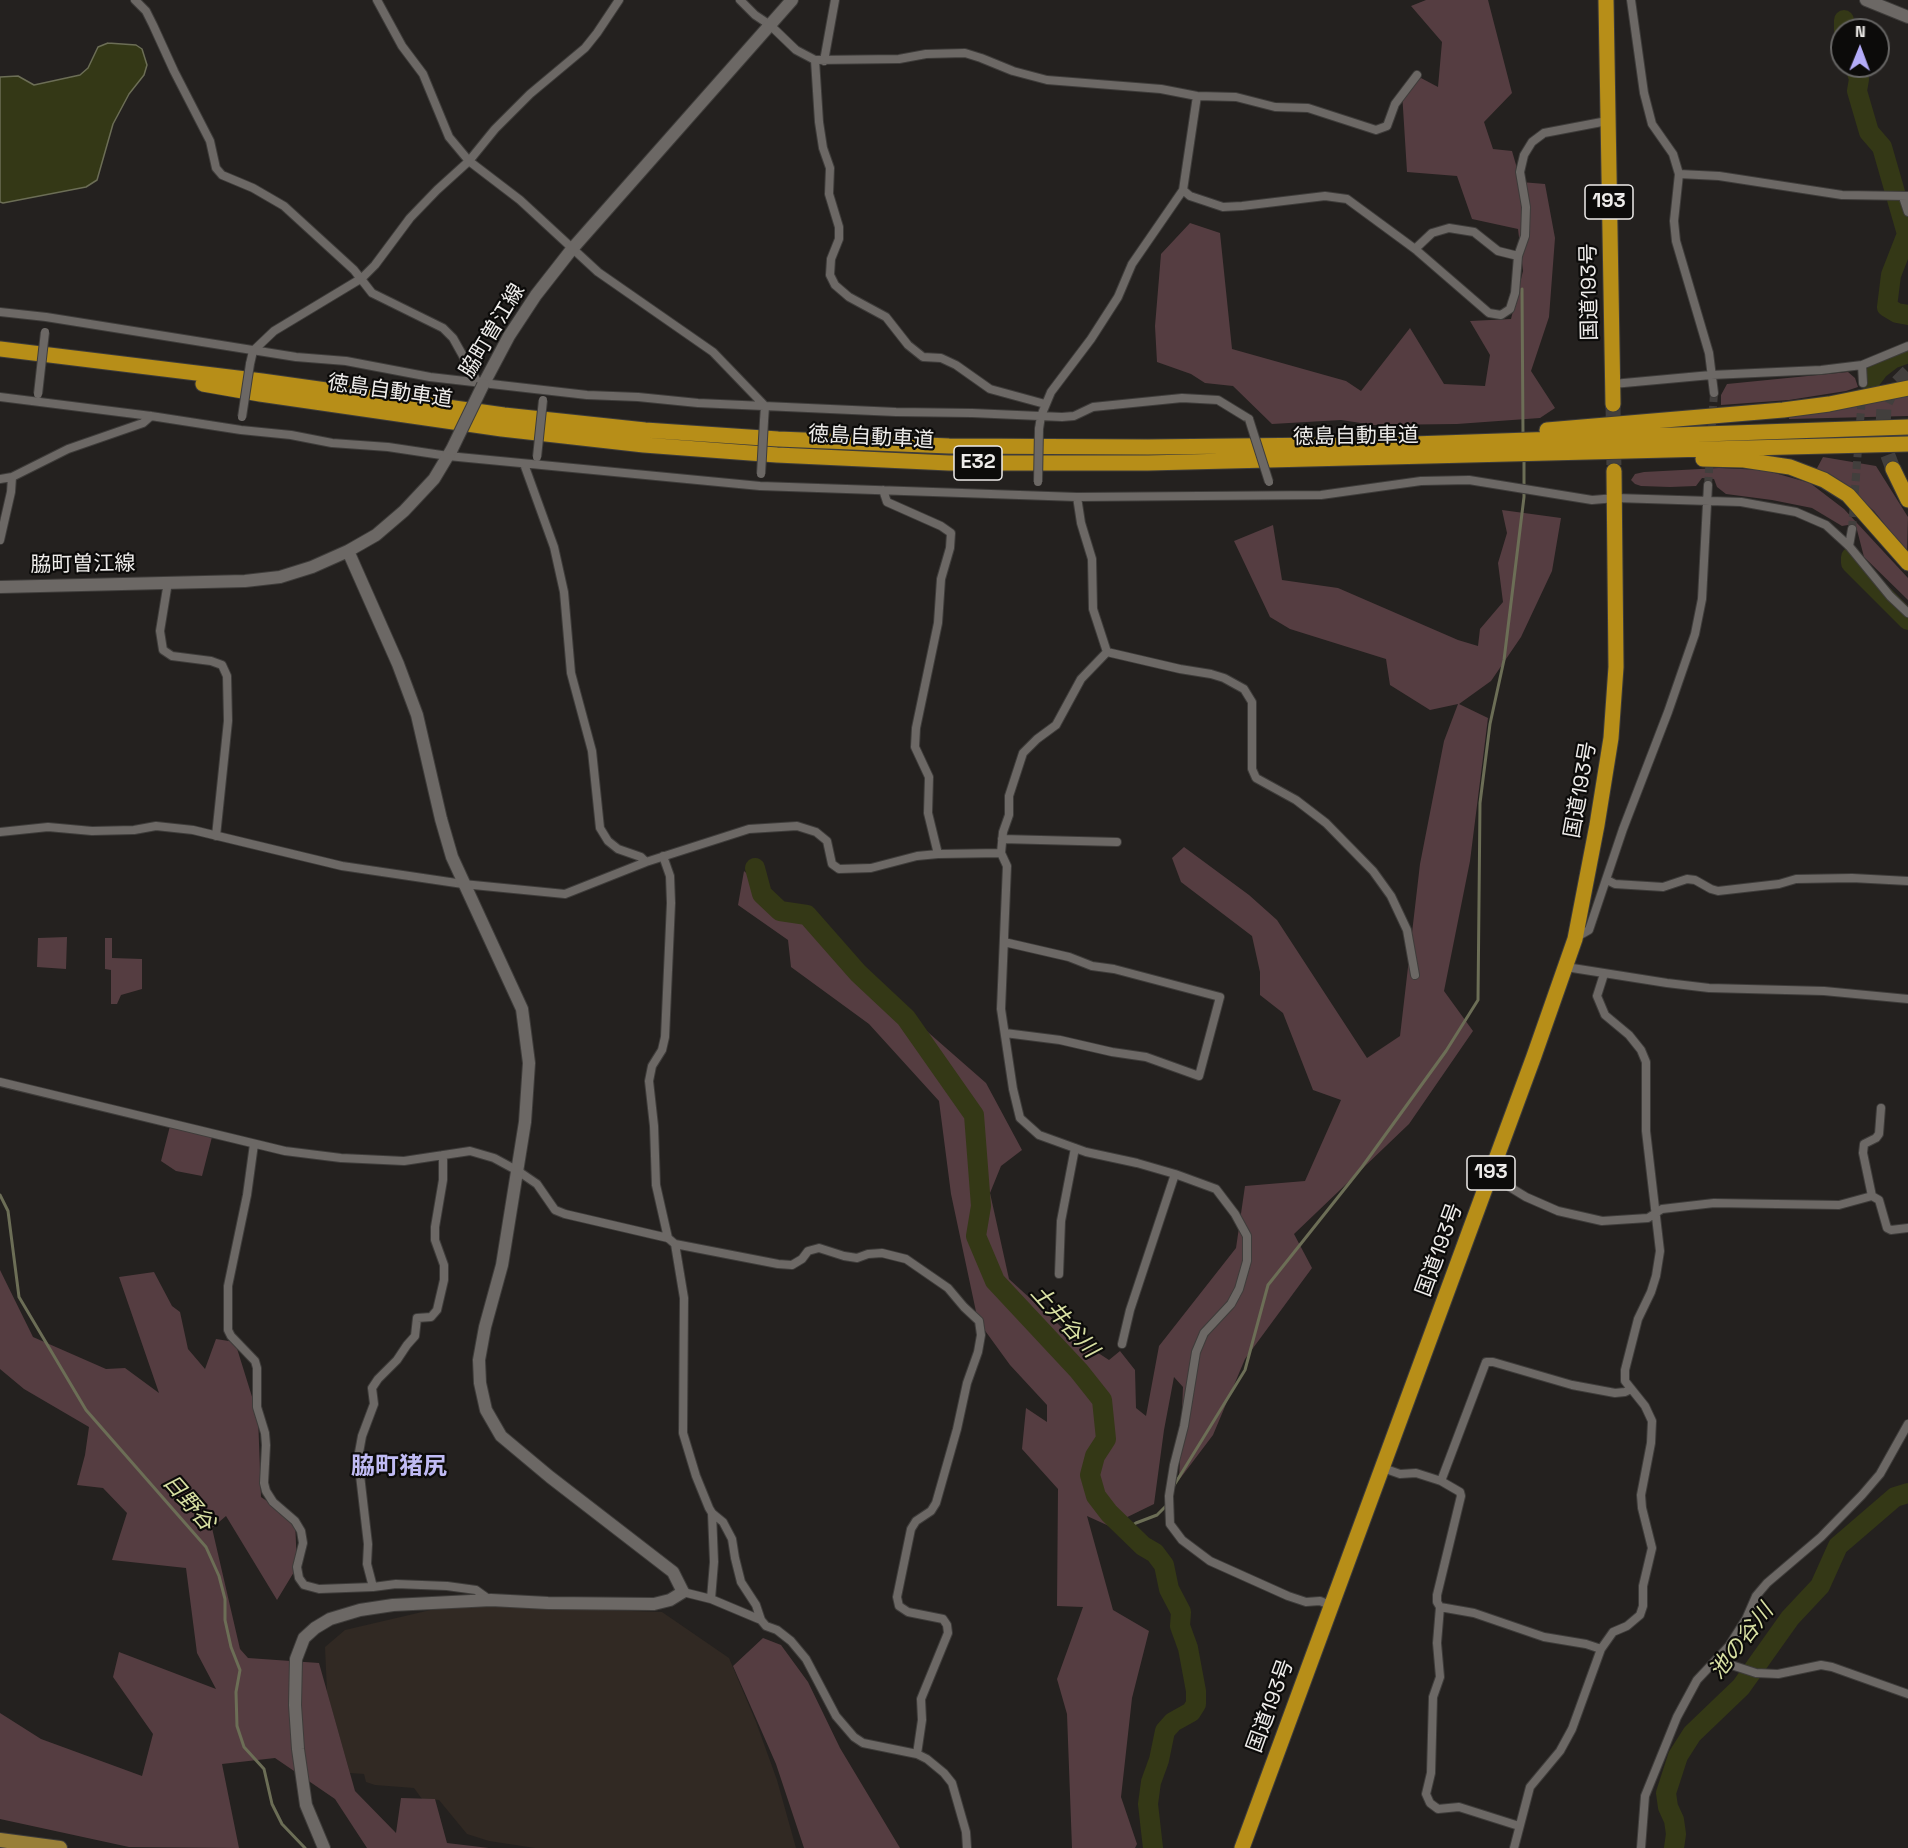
<!DOCTYPE html>
<html>
<head>
<meta charset="utf-8">
<style>
	body { margin:0 }
	#map { position:relative; width:1908px; height:1848px; overflow:hidden; background:#24211f; font-family:"Space Grotesk",sans-serif }
	canvas { display:block }
	.north { position:absolute; left:1830px; top:18px; width:60px; height:60px; box-sizing:border-box; background:#0c0b0a; border:2px solid #666564; border-radius:50%; rotate:1deg; font-size:16px; font-weight:700; line-height:24px; text-align:center; color:#eeecea }
	.north::after { content:''; display:block; margin:auto; width:21px; height:27px; background:#b4acf9; clip-path:polygon(50% 0,100% 100%,50% 72%,0 100%) }
</style>
</head>
<body>
<div id="map">
<canvas width="1908" height="1848"></canvas>
<div class="north">N</div>
</div>
<script>
const g = document.querySelector('canvas').getContext('2d');
g.lineJoin = 'round';
function fill(path, color) {
  g.fillStyle = color;
  g.fill(path, 'evenodd');
}
function shape(rows) {
  const path = new Path2D();
  for (const r of rows) {
    path.moveTo(r[0], r[1]);
    for (let i = 2; i < r.length; i += 2) path.lineTo(r[i], r[i + 1]);
  }
  return path;
}
function stroke(path, color, width, dash) {
  g.strokeStyle = color;
  g.lineWidth = width;
  g.lineCap = dash ? 'butt' : 'round';
  g.setLineDash(dash || []);
  g.stroke(path);
}
function label(font, color, halo, rows, align = 'center') {
  g.font = font + ' "Space Grotesk","Noto Sans JP",sans-serif';
  g.lineWidth = 4.5;
  g.setLineDash([]);
  g.textBaseline = 'middle';
  g.strokeStyle = halo;
  g.fillStyle = color;
  for (const [text, x, y, turn = 0] of rows) {
    g.save();
    g.translate(x, y);
    g.rotate((+turn || 0) * Math.PI / 180);
    g.textAlign = isNaN(turn) ? turn : align;
    if (halo) g.strokeText(text, 0, 0);
    g.fillText(text, 0, 0);
    g.restore();
  }
}
fill(shape([
	[452,1605,662,1612,729,1658,756,1722,777,1780,796,1848,535,1848,489,1841,467,1834,439,1800,422,1799,414,1788,375,1785,366,1782,364,1774,350,1773,327,1692,325,1647,345,1630]
]), '#312923');
fill(shape([
	[1426,0,1488,0,1512,93,1484,122,1493,149,1512,151,1521,182,1545,184,1555,238,1549,317,1531,371,1555,408,1540,418,1457,424,1374,425,1341,420,1272,424,1233,386,1205,383,1191,374,1157,362,1155,326,1161,254,1190,223,1220,233,1232,349,1346,381,1361,391,1410,328,1444,384,1485,386,1490,355,1470,321,1511,319,1523,271,1518,229,1472,219,1457,176,1407,172,1402,92,1421,78,1438,87,1442,42,1411,6],
	[1848,372,1855,378,1858,387,1846,391,1789,400,1721,405,1721,395,1727,384],
	[1908,393,1908,416,1789,419,1789,416],
	[1823,457,1876,466,1908,517,1907,552,1874,511,1846,486,1816,470],
	[1719,468,1764,470,1810,483,1844,509,1908,578,1908,600,1864,557,1857,530,1848,525,1842,526,1812,508,1772,500,1726,494,1717,487,1714,479,1702,478,1696,486,1670,487,1641,486,1635,484,1631,480,1635,474,1644,472],
	[1502,510,1561,518,1552,571,1521,637,1491,681,1459,704,1488,718,1470,861,1444,991,1473,1031,1409,1124,1294,1234,1312,1268,1245,1359,1213,1435,1179,1480,1183,1387,1174,1377,1164,1430,1154,1504,1109,1526,1087,1516,1113,1610,1149,1631,1132,1698,1121,1797,1137,1844,1135,1848,1072,1848,1067,1714,1057,1679,1083,1607,1057,1606,1058,1489,1022,1449,1026,1408,1047,1422,1047,1405,1010,1365,978,1321,951,1194,939,1101,869,1024,791,967,788,940,738,905,744,871,986,1083,1022,1150,1001,1166,990,1193,1009,1279,1069,1334,1109,1360,1120,1351,1135,1370,1136,1408,1146,1416,1159,1346,1236,1248,1245,1186,1305,1181,1341,1100,1313,1090,1283,1013,1260,995,1260,972,1252,936,1181,882,1172,858,1184,847,1249,895,1277,920,1367,1058,1400,1036,1420,864,1444,741,1458,704,1430,710,1390,685,1386,659,1290,629,1270,617,1234,541,1273,525,1282,580,1338,588,1458,640,1478,646,1480,629,1503,602,1498,563,1507,533],
	[67,937,66,969,37,967,38,938],
	[105,938,112,938,112,958,142,959,142,989,121,995,117,1004,111,1004,111,970,105,969],
	[170,1126,212,1137,202,1176,176,1171,161,1161],
	[0,1270,33,1337,106,1369,125,1368,159,1393,119,1277,154,1272,172,1306,180,1312,188,1349,205,1369,216,1339,235,1342,258,1416,261,1497,295,1520,297,1567,277,1600,226,1516,212,1528,240,1649,248,1658,319,1663,355,1791,396,1833,401,1798,435,1799,447,1843,489,1848,367,1848,335,1799,275,1758,222,1764,239,1848,129,1847,0,1819,0,1713,41,1739,142,1776,153,1734,113,1677,119,1652,216,1689,197,1653,186,1568,112,1560,127,1513,103,1488,77,1485,85,1455,89,1427,24,1389,0,1369],
	[763,1638,781,1645,808,1682,840,1748,900,1848,804,1848,776,1764,733,1666]
]), '#553d41');
const water = shape([
	[108,43,136,45,142,49,147,65,144,75,129,94,113,124,97,180,86,187,3,203,0,202,0,77,18,76,34,85,80,75,88,68,98,47,108,43]
]);
fill(water, '#343816');
stroke(water, '#6c6e56', 1.5);
stroke(shape([
	[1522,289,1523,434],
	[0,1195,8,1211,19,1297,86,1410,206,1547,219,1576,225,1599,225,1620,231,1647,240,1670,236,1692,237,1726,244,1747,264,1769,272,1804,282,1824,305,1848],
	[1173,1487,1245,1370,1268,1285,1362,1167,1446,1051,1478,1000,1480,803,1490,724,1504,660,1524,497,1524,459],
	[1126,1529,1136,1523,1157,1515,1167,1505]
]), '#6c6e56', 3);
stroke(shape([
	[1844,20,1844,30],
	[1855,66,1859,79,1857,91,1869,132,1882,147,1907,234,1891,275,1887,307,1897,313,1908,315],
	[1870,381,1879,369,1892,359,1908,353],
	[1851,557,1851,563,1908,620],
	[755,868,762,894,780,911,807,915,858,973,906,1018,974,1115,981,1206,976,1236,995,1281,1079,1371,1102,1400,1106,1439,1095,1456,1090,1475,1096,1496,1109,1513,1143,1546,1155,1553,1164,1565,1169,1589,1181,1612,1180,1626,1188,1648,1196,1691,1196,1704,1191,1712,1173,1722,1165,1731,1159,1760,1151,1782,1148,1804,1153,1848],
	[1674,1848,1676,1834,1674,1820,1668,1807,1666,1793,1678,1756,1692,1734,1741,1687,1790,1618,1820,1586,1838,1546,1895,1497,1908,1493]
]), '#343816', 20);
stroke(shape([
	[1711,438,1714,393],
	[1708,485,1710,456],
	[1852,529,1863,383]
]), '#423f3d', 8, [8, 4]);
stroke(shape([
	[1613,404,1614,471],
	[1893,469,1887,453,1883,428,1884,405,1893,387,1908,372]
]), '#423f3d', 15, [15, 8]);
const street = shape([
	[135,0,146,11,153,25,174,71,210,141,216,168,222,175,253,188,284,206,354,270,372,293,443,328,453,338,477,381],
	[377,0,402,46,423,74,449,137,469,161,520,200,598,272,713,352,765,406,764,421],
	[740,0,755,15,770,25,796,50,815,60,899,59,926,54,965,53,981,58,1013,71,1047,80,1161,89,1197,96,1236,97,1275,107,1308,108,1376,130,1387,126,1395,104,1417,75],
	[1631,0,1644,93,1652,124,1673,154,1679,174,1674,221,1676,241,1709,353,1714,393],
	[815,60,819,122,823,148,830,168,829,194,839,227,839,239,831,259,830,275,835,285,849,297,886,317,908,345,923,357,941,358,956,365,990,389,1045,404],
	[824,61,835,0],
	[1679,174,1719,176,1842,195,1908,196],
	[1183,190,1190,196,1223,207,1242,206,1325,196,1347,199,1415,249,1489,313,1501,315,1510,309,1515,293,1518,256],
	[1903,197,1908,212],
	[1415,249,1432,233,1449,228,1474,232,1498,251,1518,256,1525,236,1526,207,1520,172,1524,155,1532,142,1544,133,1607,121],
	[0,312,46,317,296,357,346,361,430,377,587,395,638,397,698,403,896,412,972,413,1062,417,1074,416,1093,407,1182,398,1218,400,1249,419],
	[250,364,253,351,274,331,362,278,375,265,410,218,437,190,469,161,495,129,530,94,585,48,597,33,619,0],
	[1862,365,1863,383],
	[1613,384,1711,375,1821,370,1862,365,1908,346],
	[0,397,151,416,241,430,291,435,332,443,388,447,448,456,760,486,1077,497,1321,495,1421,481,1469,480,1592,500,1616,498,1741,502,1796,512,1826,525,1849,546,1890,596,1908,613],
	[1039,429,1041,416,1051,392,1091,339,1118,297,1132,264,1183,190,1197,96],
	[524,464,554,547,564,592,571,673,592,751,600,828,608,841,618,849,641,857,646,862],
	[0,479,12,477,68,449,143,423,151,416],
	[883,490,887,502,941,526,951,533,950,548,941,579,938,623,916,728,915,747,929,777,928,813,938,854],
	[1077,497,1081,523,1092,559,1093,609,1107,652],
	[0,540,11,492,12,477],
	[1849,546,1852,529],
	[168,582,160,631,163,650,172,656,211,661,222,665,227,676,228,721,216,836],
	[1107,652,1081,679,1056,725,1037,739,1023,753,1009,796,1009,815,1003,832,1001,853,1007,866,1001,1009,1013,1089,1020,1118,1039,1135,1086,1152,1137,1163,1175,1174,1216,1189,1235,1214,1247,1236,1247,1261,1239,1289,1231,1304,1204,1333,1196,1352,1184,1426,1174,1465,1169,1496,1170,1524,1182,1540,1210,1561,1288,1596,1306,1602,1320,1601,1330,1605],
	[1107,652,1180,669,1211,674,1224,678,1244,689,1252,702,1252,769,1256,778,1296,800,1326,823,1373,871,1391,896,1407,930,1415,975],
	[0,832,48,827,92,831,134,830,156,826,193,830,342,866,463,884,565,894,646,862,749,829,797,826,816,832,827,841,832,864,839,869,871,868,917,856,938,854,1001,853],
	[1002,839,1117,842],
	[663,856,670,876,671,903,665,1037,662,1050,652,1066,649,1081,654,1126,656,1185,668,1238],
	[1607,880,1615,884,1663,887,1687,879,1695,880,1711,889,1718,891,1779,884,1796,879,1852,878,1908,881],
	[1575,938,1589,930,1623,829,1668,712,1695,634,1702,599,1708,485],
	[1004,942,1069,957,1092,966,1114,969,1220,997,1199,1076,1146,1057,1112,1052,1060,1040,1005,1033],
	[1566,967,1667,983,1709,988,1824,991,1908,999],
	[0,1082,285,1151,341,1158,404,1161,470,1151,494,1158,518,1171,537,1184,555,1210,565,1214,668,1238,675,1244,684,1298,683,1433,696,1476,709,1508,712,1513,723,1522,732,1539,735,1558,741,1582,756,1605,761,1620,766,1626,777,1630,791,1641,806,1659,836,1716,854,1737,863,1743,917,1754,927,1759,944,1773,952,1783,966,1832,967,1848],
	[254,1144,247,1195,228,1286,228,1330,231,1336,255,1361,257,1368,257,1407,265,1433,266,1445,264,1483,266,1491,273,1502,295,1521,301,1531,303,1543,297,1567,299,1578,304,1585,319,1589,373,1587,396,1584,447,1586,476,1590,490,1600],
	[1490,1175,1526,1197,1558,1211,1602,1221,1648,1218,1662,1209,1714,1203,1839,1205,1872,1196,1879,1200,1887,1228,1891,1230,1908,1228],
	[1872,1196,1863,1153,1864,1144,1876,1138,1879,1134,1881,1108],
	[675,1244,778,1264,792,1265,802,1259,808,1251,819,1248,844,1256,857,1258,868,1254,882,1253,906,1259,948,1288,964,1307,979,1321,981,1335,978,1352,967,1383,957,1429,936,1503,931,1511,916,1521,911,1529,897,1597,899,1606,908,1612,943,1619,947,1625,948,1633,921,1699,922,1720,917,1754],
	[1059,1274,1061,1221,1075,1148],
	[1122,1344,1130,1310,1175,1174],
	[1383,1468,1400,1474,1416,1473,1441,1481,1486,1362,1493,1362,1572,1385,1615,1393,1625,1392,1631,1389],
	[373,1587,367,1564,368,1544,358,1458,362,1436,374,1404,372,1388,378,1379,397,1360,407,1345,415,1336,417,1318,431,1317,437,1310,444,1280,444,1265,435,1240,435,1227,443,1180,443,1155],
	[683,1592,711,1599,761,1620],
	[711,1599,714,1562,712,1513],
	[1440,1607,1437,1602,1437,1595,1461,1496,1460,1492,1441,1481],
	[1716,1660,1756,1673,1778,1674,1821,1665,1832,1667,1908,1694],
	[1519,1826,1459,1807,1438,1809,1430,1803,1426,1794,1431,1773,1433,1697,1440,1677,1437,1643,1440,1607,1474,1613,1544,1637,1586,1644,1601,1649],
	[1514,1848,1530,1787,1560,1751,1572,1729,1601,1649,1613,1632,1627,1626,1640,1615,1643,1606,1643,1586,1652,1548,1642,1508,1641,1495,1651,1443,1652,1421,1645,1406,1625,1381,1625,1370,1638,1319,1651,1292,1656,1276,1660,1251,1646,1131,1646,1062,1641,1050,1629,1035,1605,1015,1597,996,1604,974],
	[1641,1848,1645,1796,1677,1717,1697,1680,1729,1646,1746,1619,1756,1596,1767,1583,1821,1537,1862,1495,1880,1474,1908,1424]
]);
const secondary = shape([
	[1866,0,1908,17],
	[483,385,509,336,536,295,572,249,792,0],
	[0,587,245,581,280,577,312,567,348,551,376,535,404,511,434,479,452,449],
	[324,1848,306,1805,298,1749,295,1705,296,1659,304,1638,315,1628,330,1619,360,1610,393,1605,491,1600,548,1603,654,1604,670,1600,683,1592,673,1572,550,1477,501,1436,486,1410,480,1383,479,1360,485,1327,502,1265,525,1122,529,1063,522,1009,452,857,441,819,417,715,398,664,348,551]
]);
const primary = shape([
	[0,1840,60,1848]
]);
const highway = shape([
	[1606,0,1613,404],
	[0,349,262,381,504,415,645,430,778,439,949,446,1148,447,1413,444,1908,427],
	[203,384,260,394,502,429,644,445,777,455,949,463,1148,463,1908,444],
	[1547,430,1783,410,1829,404,1908,388],
	[1703,459,1744,460,1790,467,1824,480,1848,495,1908,563],
	[1893,469,1908,500],
	[1242,1848,1534,1056,1575,939,1597,825,1611,738,1616,667,1614,471]
]);
stroke(street, '#3e3c3a', 10);
stroke(secondary, '#3e3c3a', 14);
stroke(primary, '#3e3c3a', 16);
stroke(highway, '#3e3c3a', 17);
stroke(street, '#6c6865', 8);
stroke(secondary, '#6c6865', 12);
stroke(primary, '#997f37', 14);
stroke(highway, '#b78e18', 15);
const streetBridge = shape([
	[38,394,45,332],
	[242,417,250,364],
	[1249,419,1269,482],
	[537,457,543,400],
	[761,474,764,421],
	[1038,482,1039,429]
]);
const secondaryBridge = shape([
	[452,449,483,385]
]);
stroke(streetBridge, '#3e3c3a', 10, []);
stroke(secondaryBridge, '#3e3c3a', 14, []);
stroke(streetBridge, '#6c6865', 8);
stroke(secondaryBridge, '#6c6865', 12);
for (const [x, y, w] of [
	[1609,202,48],
	[978,463,48],
	[1491,1173,48]
]) {
  const box = new Path2D();
  box.roundRect(x - w / 2, y - 17, w, 34, 4.5);
  g.fillStyle = '#0c0b0a';
  g.fill(box);
  stroke(box, '#eeecea', 1.5);
}
label('bold 20px', '#eeecea', null, [
	["193",1609,202],
	["E32",978,463],
	["193",1491,1173]
]);
label('21px', '#eeecea', '#0c0b0a', [
	["国道193号",1590,292,-91],
	["脇町曽江線",493,331,-59],
	["徳島自動車道",390,392,8],
	["徳島自動車道",1356,437,-1],
	["徳島自動車道",871,438,3],
	["脇町曽江線",83,565,-1],
	["国道193号",1581,790,-80],
	["国道193号",1440,1250,-70],
	["国道193号",1271,1706,-70]
]);
label('italic 22px', '#d9e1a3', '#0c0b0a', [
	["土井谷川",1064,1322,48],
	["日野谷",188,1503,49],
	["池の谷川",1742,1642,-52]
]);
label('bold 24px', '#c0bbf4', '#0c0b0a', [
	["脇町猪尻",399,1467]
]);
</script>
</body>
</html>
